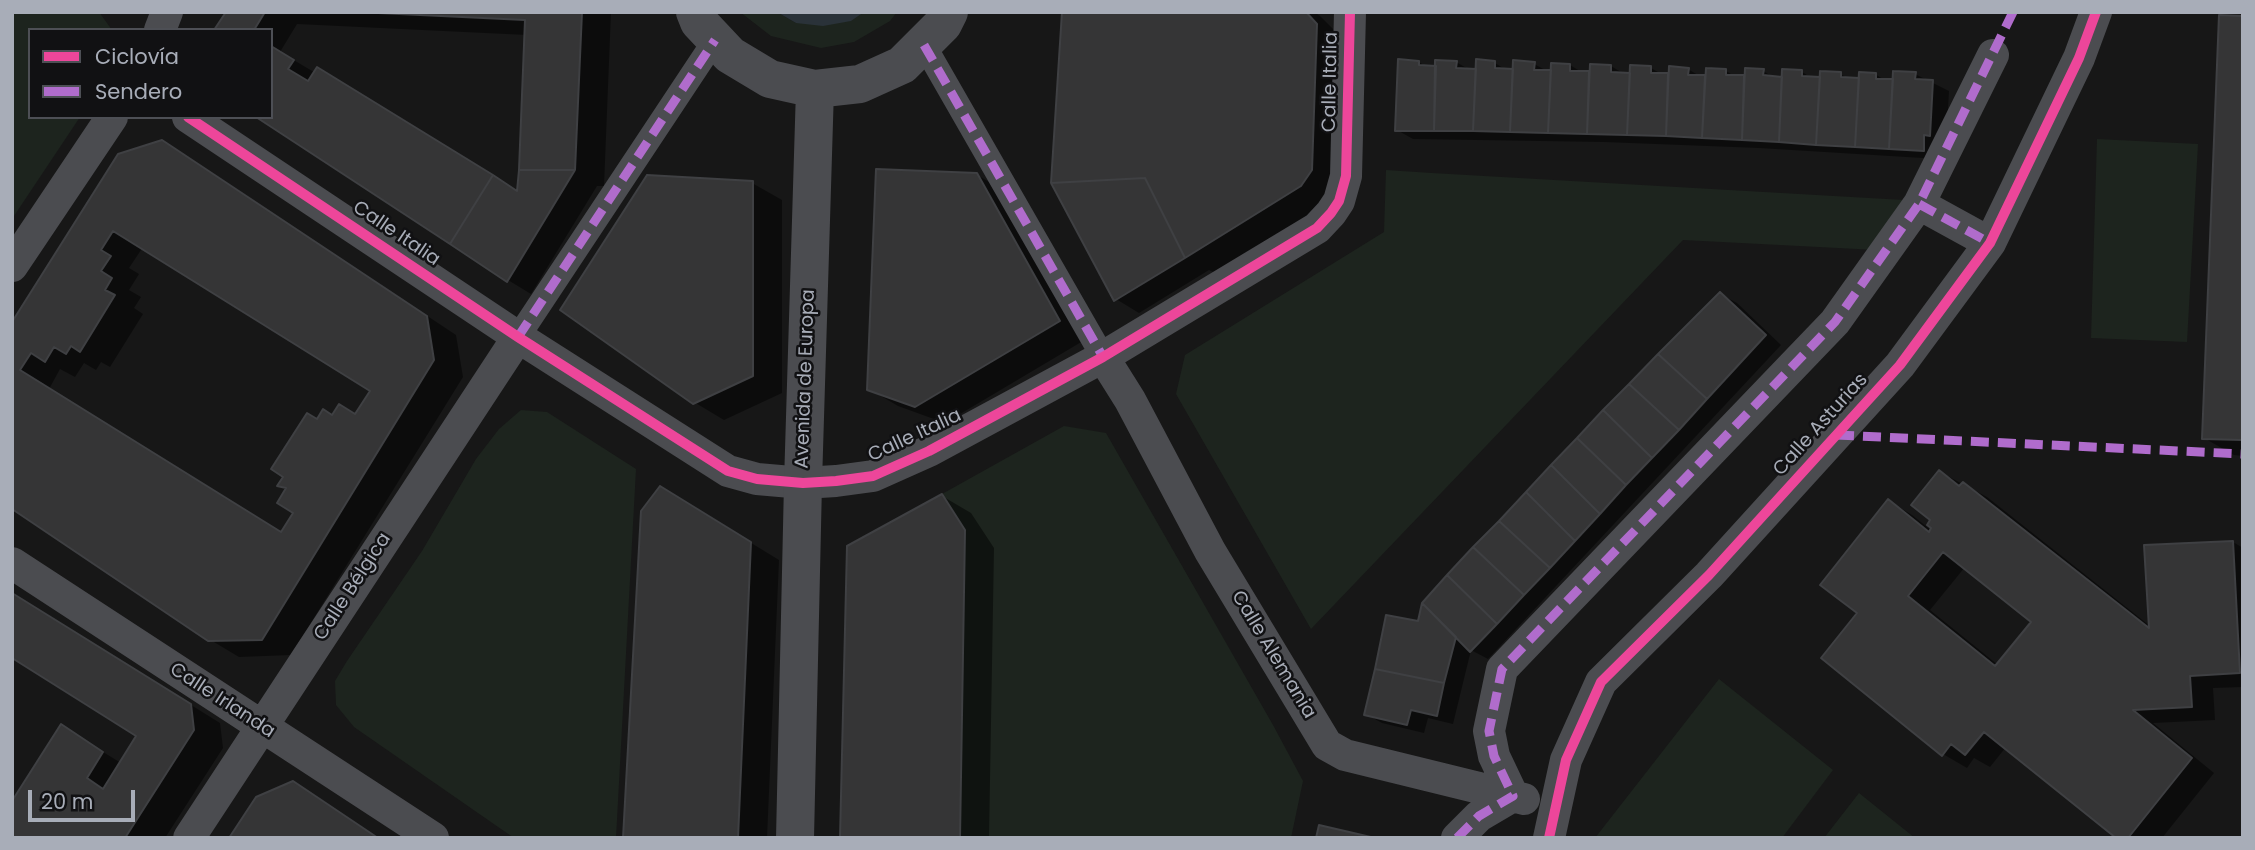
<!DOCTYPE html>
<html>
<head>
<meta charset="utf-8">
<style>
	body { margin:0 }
	#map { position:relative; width:2255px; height:850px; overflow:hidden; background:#171717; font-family:Poppins,sans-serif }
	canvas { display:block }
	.frame { position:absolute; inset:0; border:14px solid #a8adb8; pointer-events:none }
	.legend { position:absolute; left:28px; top:28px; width:245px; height:91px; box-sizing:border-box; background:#111113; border:2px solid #4d4f55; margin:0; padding:9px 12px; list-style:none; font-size:21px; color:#a8adb8 }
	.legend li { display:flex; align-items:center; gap:14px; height:35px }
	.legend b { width:35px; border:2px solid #4d4f55 }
	.scale { position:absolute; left:28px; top:790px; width:107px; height:32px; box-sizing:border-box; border:4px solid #a8adb8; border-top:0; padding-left:9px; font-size:21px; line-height:24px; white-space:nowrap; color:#a8adb8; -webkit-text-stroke:5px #111113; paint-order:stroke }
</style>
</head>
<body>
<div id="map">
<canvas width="2255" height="850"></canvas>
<div class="frame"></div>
<ul class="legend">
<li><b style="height:9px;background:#ed469a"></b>Ciclovía</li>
<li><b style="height:9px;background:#b06ccc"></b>Sendero</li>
</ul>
<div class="scale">20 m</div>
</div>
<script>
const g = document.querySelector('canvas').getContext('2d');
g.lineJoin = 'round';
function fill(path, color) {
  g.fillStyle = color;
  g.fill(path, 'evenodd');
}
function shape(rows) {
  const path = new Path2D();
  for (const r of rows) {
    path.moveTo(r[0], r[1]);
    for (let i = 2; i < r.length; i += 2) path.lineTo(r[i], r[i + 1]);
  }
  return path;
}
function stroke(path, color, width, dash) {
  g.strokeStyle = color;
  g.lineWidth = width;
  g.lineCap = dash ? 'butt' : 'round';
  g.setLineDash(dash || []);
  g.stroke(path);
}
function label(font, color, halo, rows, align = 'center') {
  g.font = font + ' Poppins,sans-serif';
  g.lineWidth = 5;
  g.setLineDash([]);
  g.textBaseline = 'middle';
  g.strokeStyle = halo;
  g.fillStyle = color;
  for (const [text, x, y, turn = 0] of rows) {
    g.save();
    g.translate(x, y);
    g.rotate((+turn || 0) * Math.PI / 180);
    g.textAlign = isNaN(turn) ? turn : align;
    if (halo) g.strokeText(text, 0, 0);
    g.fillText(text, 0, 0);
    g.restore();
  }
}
fill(shape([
	[12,12,99,12,112,30,30,30,30,117,80,117,12,219],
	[740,12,777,12,796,23,850,21,864,12,897,12,890,21,854,42,821,48,771,36],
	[2097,139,2198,144,2187,342,2091,338],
	[1386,170,1432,173,1904,200,1896,251,1683,240,1311,629,1176,394,1185,355,1384,232],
	[521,410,547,412,636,469,616,838,514,838,354,727,336,705,335,681,347,661,422,551,476,459,499,429],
	[1064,426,1106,433,1273,725,1303,781,1291,838,960,838,965,530,942,494],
	[1719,679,1833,770,1782,838,1595,838],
	[1859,793,1915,838,1824,838]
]), '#1d241e');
fill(shape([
	[777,12,864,12,851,21,823,26,796,23]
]), '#2a3239');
fill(shape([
	[228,12,611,12,604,186,597,186,531,294,508,280,271,117,271,30,216,30],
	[297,24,527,35,519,193,280,52],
	[1064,12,1314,12,1320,16,1346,42,1331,202,1215,273,1209,270,1139,313,1116,299],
	[2243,17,2243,456,2234,455,2204,438],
	[1419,62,1428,68,1456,62,1470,70,1477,71,1495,63,1508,71,1534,64,1549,72,1570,65,1583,73,1591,73,1611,66,1624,74,1651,68,1663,75,1688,69,1701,77,1726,71,1736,77,1746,77,1763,71,1775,78,1783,78,1802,72,1812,78,1821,79,1840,74,1851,80,1861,80,1875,74,1886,81,1915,74,1949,91,1946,144,1939,159,1759,148,1604,142,1413,139,1397,130],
	[161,142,191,159,456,335,463,377,291,655,239,657,209,639,12,506,12,325],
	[143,247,373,390,356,416,332,417,318,421,279,486,287,490,295,512,282,533,49,389,60,369,75,377,84,363,96,370,101,362,110,367,143,314,134,308,141,297,129,290,139,274,129,268],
	[977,175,1007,192,1088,338,945,423,898,406,869,389],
	[752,183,782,200,782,393,724,420,694,402],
	[1720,294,1737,303,1781,345,1488,659,1471,650,1453,724,1428,718,1424,733,1382,723,1366,714,1420,623],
	[1940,472,1987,497,2150,626,2233,542,2243,548,2243,687,2213,688,2215,720,2153,723,2214,773,2162,838,2119,838,2006,747,1990,767,1974,758,1967,768,1943,754,1859,613,1889,501,1912,515,1932,531],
	[1965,567,2033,622,1998,665,1930,610],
	[942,496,971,513,994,548,989,838,842,838],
	[689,505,779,560,767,838,625,838],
	[12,594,220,723,223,748,165,838,12,838,90,744,121,763,138,736]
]), '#0007');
const building = shape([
	[226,12,265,12,254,30,214,30,226,12],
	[357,12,582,12,575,170,519,170,525,20,357,12],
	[1062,12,1306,12,1317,24,1312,170,1301,186,1185,258,1145,178,1051,183,1062,12],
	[2219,15,2243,16,2243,440,2202,439,2219,15],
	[271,46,294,60,288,69,308,81,317,67,493,175,450,244,256,117,271,117,271,46],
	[1398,59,1419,61,1419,65,1436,66,1434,131,1395,131,1398,59],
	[1476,59,1495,61,1495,68,1513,69,1510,132,1473,131,1476,59],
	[1435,60,1457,61,1456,68,1476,69,1473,131,1434,131,1435,60],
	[1513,60,1535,62,1534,70,1551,70,1548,133,1510,132,1513,60],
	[1551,63,1570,64,1570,71,1589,71,1587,134,1548,133,1551,63],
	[1590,64,1611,65,1611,72,1630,73,1627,135,1587,134,1590,64],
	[1630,65,1651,66,1651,73,1668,73,1666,136,1627,135,1630,65],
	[1669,66,1689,68,1688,75,1705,75,1702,138,1666,136,1669,66],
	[1706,68,1726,69,1726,75,1744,75,1742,140,1702,138,1706,68],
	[1745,68,1764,69,1763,75,1782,77,1779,142,1742,140,1745,68],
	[1782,69,1802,70,1802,76,1820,77,1816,145,1779,142,1782,69],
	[1820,71,1841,72,1841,77,1859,78,1855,147,1816,145,1820,71],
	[1893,71,1916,72,1915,79,1933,80,1930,136,1924,135,1924,151,1889,149,1893,71],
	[1859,72,1876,73,1876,79,1893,79,1889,149,1855,147,1859,72],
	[162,140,427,316,434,360,262,640,208,641,12,509,12,322,118,154,162,140],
	[113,231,370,391,355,414,339,404,332,415,323,409,317,419,307,413,271,469,283,477,277,486,286,488,277,503,293,513,281,532,20,370,31,353,45,362,54,347,66,354,71,346,80,352,115,295,105,290,112,278,101,271,111,256,101,250,113,231],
	[876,169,977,173,1060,321,915,407,867,390,876,169],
	[519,170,575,170,507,282,450,244,493,175,517,191,519,170],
	[647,175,753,181,753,376,693,404,560,310,647,175],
	[1145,178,1185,258,1114,301,1051,183,1145,178],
	[1720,292,1766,335,1707,399,1658,354,1720,292],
	[1658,354,1707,399,1679,430,1629,384,1658,354],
	[1629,384,1679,430,1652,458,1603,410,1629,384],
	[1603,410,1652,458,1626,485,1577,438,1603,410],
	[1577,438,1626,485,1600,514,1551,465,1577,438],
	[1551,465,1600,514,1575,541,1526,492,1551,465],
	[1939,470,1959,486,1963,482,2149,628,2144,545,2233,541,2240,673,2190,676,2192,707,2133,710,2192,758,2128,838,2116,838,1984,732,1965,755,1951,744,1942,756,1821,658,1857,613,1820,585,1888,499,1929,532,1931,528,1927,525,1930,520,1911,505,1939,470],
	[1943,552,2031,622,1995,666,1908,596,1943,552],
	[660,486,751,542,738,838,623,838,641,511,660,486],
	[1526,492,1575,541,1550,568,1499,521,1526,492],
	[942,494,965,530,960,838,840,838,847,546,942,494],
	[1499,521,1550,568,1524,595,1473,547,1499,521],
	[1473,547,1524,595,1497,624,1447,575,1473,547],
	[1447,575,1497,624,1470,652,1422,603,1447,575],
	[12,593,191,704,194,730,125,838,12,838,12,801,61,724,103,752,87,778,103,789,136,736,12,658,12,593],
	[1422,603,1456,637,1444,683,1375,669,1386,615,1418,621,1422,603],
	[1375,669,1444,683,1437,716,1411,710,1407,725,1364,715,1375,669],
	[293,781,378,838,229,838,256,797,293,781],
	[1319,825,1375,838,1316,838,1319,825]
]);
fill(building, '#353536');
stroke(building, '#3f4043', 2);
stroke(shape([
	[924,45,1103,357],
	[518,337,715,40]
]), '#4b4c50', 24);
stroke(shape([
	[160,30,167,12],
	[188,117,518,337,728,471,757,479,803,483,836,481,873,476,929,451,1103,357,1317,228,1331,213,1339,201,1346,176,1350,12],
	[1919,204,1990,243],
	[12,266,112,117],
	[1103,357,1130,400,1210,551,1327,745,1345,755,1524,799],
	[12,563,433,838],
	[189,838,518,337],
	[1457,838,1479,816,1513,796,1494,756,1489,731,1502,669,1835,322,1919,204,1993,55],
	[1549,838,1566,760,1601,682,1709,575,1900,365,1990,243,2079,58,2096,12]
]), '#4b4c50', 32);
stroke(shape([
	[695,12,699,22,730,55,770,79,815,89,860,84,902,65,943,24,949,12],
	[795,838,803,483,815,89]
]), '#4b4c50', 38);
stroke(shape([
	[924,45,1103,357],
	[1919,204,1990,243],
	[518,337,715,40],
	[1836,435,2243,454],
	[1457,838,1479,816,1513,796,1494,756,1489,731,1502,669,1835,322,1919,204,2013,12]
]), '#b06ccc', 9, [18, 9]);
stroke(shape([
	[188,117,518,337,728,471,757,479,803,483,836,481,873,476,929,451,1103,357,1317,228,1331,213,1339,201,1346,176,1350,12],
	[1549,838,1566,760,1601,682,1709,575,1900,365,1990,243,2079,58,2096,12]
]), '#ed469a', 10);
label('19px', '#a8adb8', '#111113', [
	["Calle Italia",1331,82,-89],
	["Calle Italia",396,234,34],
	["Avenida de Europa",806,379,-88],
	["Calle Asturias",1821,425,-48],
	["Calle Italia",915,436,-25],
	["Calle Bélgica",353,587,-57],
	["Calle Alemania",1273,655,59],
	["Calle Irlanda",222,701,33]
]);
</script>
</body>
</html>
